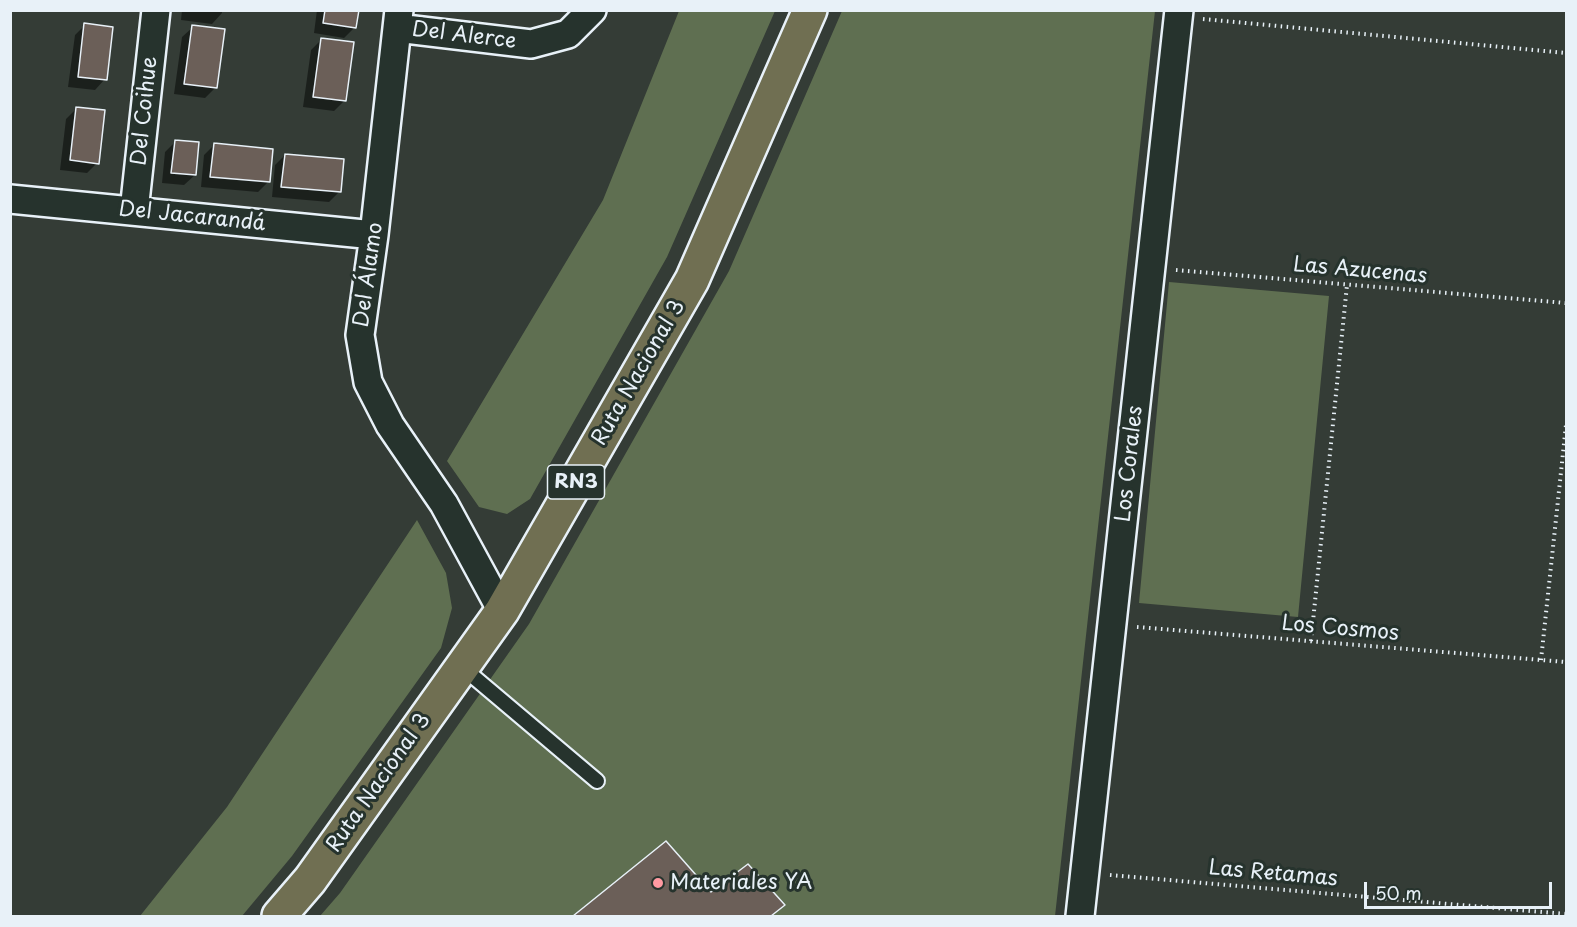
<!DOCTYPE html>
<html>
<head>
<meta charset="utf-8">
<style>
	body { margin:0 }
	#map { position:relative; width:1577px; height:927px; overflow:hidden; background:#343c36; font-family:"Playpen Sans",sans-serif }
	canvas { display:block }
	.frame { position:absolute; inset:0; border:12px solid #e8f1f8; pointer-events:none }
	.scale { position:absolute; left:1364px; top:882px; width:188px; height:27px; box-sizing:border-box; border:3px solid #e8f1f8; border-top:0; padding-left:8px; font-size:18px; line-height:21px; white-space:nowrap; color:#e8f1f8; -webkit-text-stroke:4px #26332d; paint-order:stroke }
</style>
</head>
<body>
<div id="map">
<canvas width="1577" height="927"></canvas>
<div class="frame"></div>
<div class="scale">50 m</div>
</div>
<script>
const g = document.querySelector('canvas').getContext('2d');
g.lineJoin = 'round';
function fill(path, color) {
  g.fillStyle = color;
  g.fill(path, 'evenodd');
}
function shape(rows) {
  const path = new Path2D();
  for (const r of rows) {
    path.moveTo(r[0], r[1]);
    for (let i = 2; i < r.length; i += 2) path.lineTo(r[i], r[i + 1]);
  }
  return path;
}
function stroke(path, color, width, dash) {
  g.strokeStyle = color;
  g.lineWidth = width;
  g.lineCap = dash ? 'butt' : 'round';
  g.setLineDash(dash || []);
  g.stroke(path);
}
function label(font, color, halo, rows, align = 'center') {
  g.font = font + ' "Playpen Sans",sans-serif';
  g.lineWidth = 6;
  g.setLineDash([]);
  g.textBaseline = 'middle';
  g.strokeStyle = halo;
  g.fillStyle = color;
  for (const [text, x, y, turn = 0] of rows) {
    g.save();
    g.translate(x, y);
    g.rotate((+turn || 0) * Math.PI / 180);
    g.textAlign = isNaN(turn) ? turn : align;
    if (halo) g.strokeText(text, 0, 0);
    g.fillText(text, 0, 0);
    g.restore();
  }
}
fill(shape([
	[679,11,775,11,667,257,530,499,507,514,479,507,447,461,603,200],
	[842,11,1155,11,1055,916,320,916,340,893,529,624,729,271],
	[1169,282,1329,296,1298,617,1139,603],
	[417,520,446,573,452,608,441,648,292,856,242,916,140,916,227,807]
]), '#5f6f51');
fill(shape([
	[182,10,222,10,222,13,212,24,181,20],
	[317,10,357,10,355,27,344,38,314,33],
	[85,25,105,79,95,90,68,87,75,35],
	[193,27,216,87,205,98,174,94,182,37],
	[321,40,345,100,334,111,303,107,311,50],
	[77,108,97,163,87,173,60,170,66,119],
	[175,142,195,175,184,185,162,183,165,152],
	[214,145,268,182,258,192,201,187,204,155],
	[285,155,339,192,329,202,272,197,275,165],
	[666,843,710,894,778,910,770,916,576,916]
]), '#0007');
const building = shape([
	[325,10,359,10,356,28,323,23,325,10],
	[84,23,113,27,107,80,78,77,84,23],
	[192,25,225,29,217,88,184,84,192,25],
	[321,38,354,42,346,101,313,97,321,38],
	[76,107,105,110,99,164,70,160,76,107],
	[175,140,199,142,196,175,171,173,175,140],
	[214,143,273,149,270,182,210,177,214,143],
	[285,154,344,159,341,192,281,187,285,154],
	[666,841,711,892,748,864,785,905,771,916,573,916,666,841]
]);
fill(building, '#6b5f58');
stroke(building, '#e8f1f8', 1.5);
const lane = shape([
	[462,667,597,781]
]);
const street = shape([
	[399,10,374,235,360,335,368,382,390,425,444,504,502,611],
	[397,28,531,44,568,34,592,10],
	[10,199,374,235],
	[134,211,156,10],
	[1080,916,1179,10]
]);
const highway = shape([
	[279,916,310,880,502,611,692,280,810,10]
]);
stroke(lane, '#e8f1f8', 18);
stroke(street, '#e8f1f8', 32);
stroke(highway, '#e8f1f8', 38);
stroke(shape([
	[1203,19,1566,53],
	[1176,270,1566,303],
	[1137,627,1566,662],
	[1311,641,1347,285],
	[1541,660,1566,425],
	[1110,875,1566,914]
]), '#e8f1f8', 4, [1.5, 4.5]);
stroke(lane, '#26332d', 14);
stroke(street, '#26332d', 27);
stroke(highway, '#706f52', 33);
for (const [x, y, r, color] of [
	[658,883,6,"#ff9aa2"]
]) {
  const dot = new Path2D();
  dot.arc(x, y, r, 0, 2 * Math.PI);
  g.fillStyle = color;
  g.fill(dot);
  stroke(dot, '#26332d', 2);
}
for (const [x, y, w] of [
	[576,482,57]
]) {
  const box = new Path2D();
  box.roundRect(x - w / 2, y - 17, w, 34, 4.5);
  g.fillStyle = '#26332d';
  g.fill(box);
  stroke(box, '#e8f1f8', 1.5);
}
label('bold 20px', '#e8f1f8', null, [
	["RN3",576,482]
]);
label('21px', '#e8f1f8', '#26332d', [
	["Del Alerce",464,36,7],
	["Del Coihue",145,111,-84],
	["Del Jacarandá",192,217,6],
	["Las Azucenas",1360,271,5],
	["Del Álamo",369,275,-82],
	["Ruta Nacional 3",639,373,-60],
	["Los Corales",1130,464,-84],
	["Los Cosmos",1340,629,5],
	["Ruta Nacional 3",379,783,-55],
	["Las Retamas",1273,874,5]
]);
label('21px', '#e8f1f8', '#26332d', [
	["Materiales YA",670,883]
], 'left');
</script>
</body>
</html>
